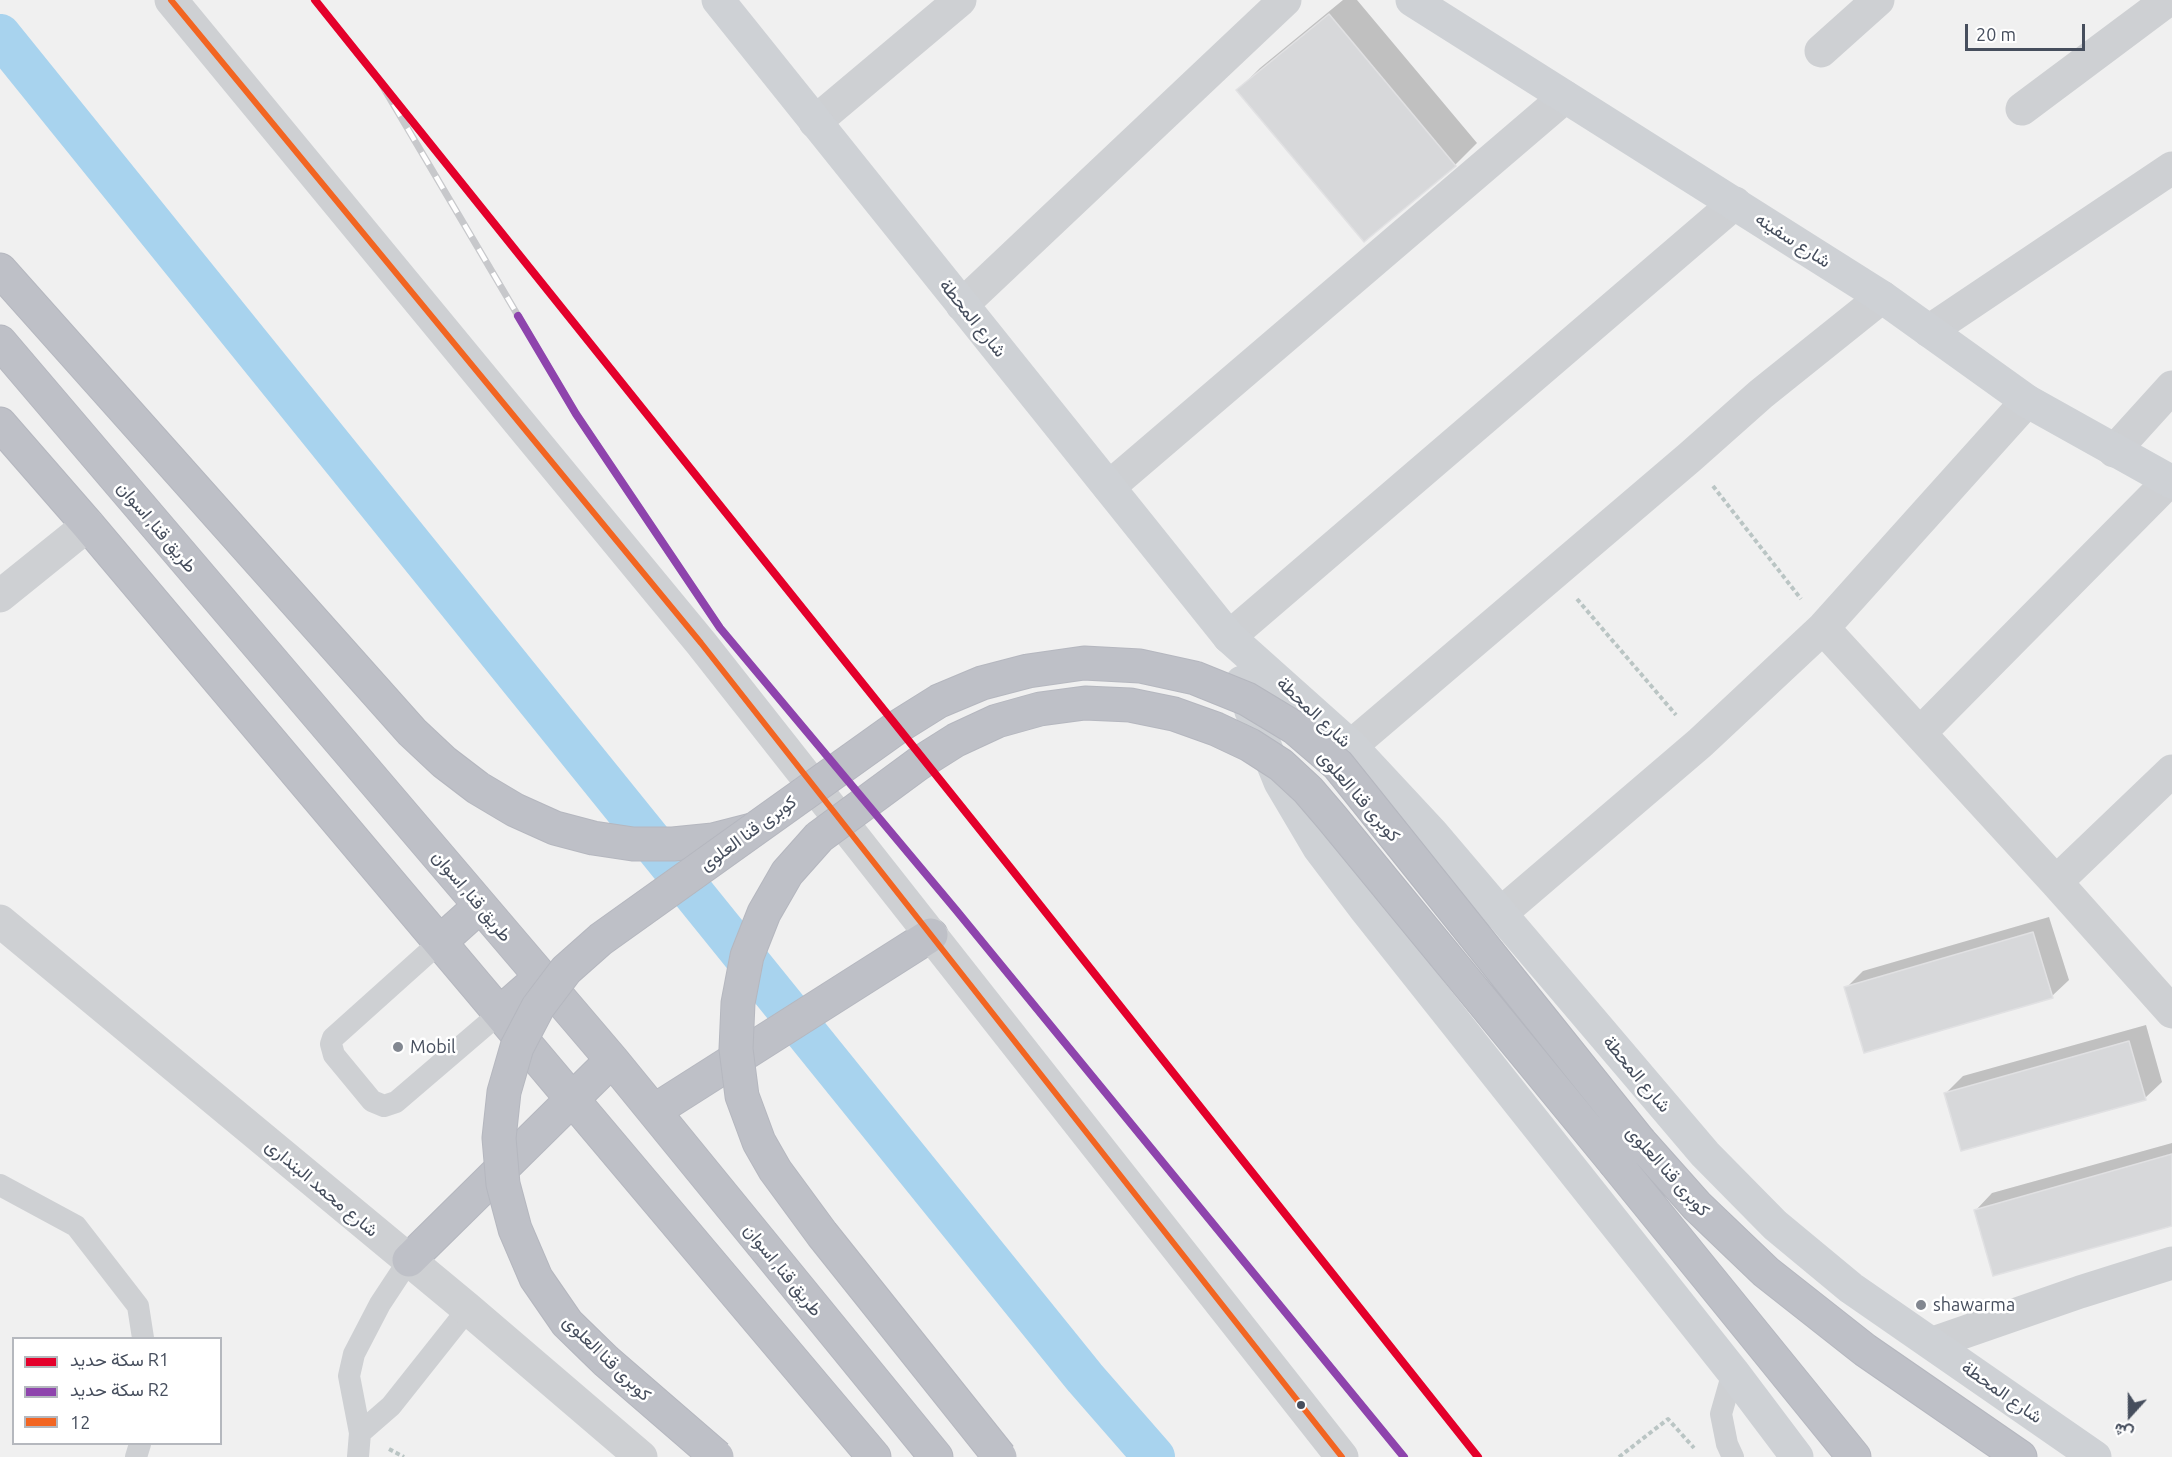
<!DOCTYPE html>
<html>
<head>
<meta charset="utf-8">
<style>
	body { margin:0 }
	#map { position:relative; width:2172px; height:1457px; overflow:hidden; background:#f0f0f0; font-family:Ubuntu,Vazirmatn,sans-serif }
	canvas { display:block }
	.legend { position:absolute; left:12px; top:1337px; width:210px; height:108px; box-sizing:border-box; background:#fff; border:2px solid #b5b8be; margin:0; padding:8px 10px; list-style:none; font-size:18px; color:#464e5d }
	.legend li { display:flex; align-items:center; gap:12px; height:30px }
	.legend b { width:30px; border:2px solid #b5b8be }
	.north { position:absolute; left:2100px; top:1385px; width:60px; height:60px; -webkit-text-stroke:4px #fff; paint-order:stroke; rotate:201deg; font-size:16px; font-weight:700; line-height:24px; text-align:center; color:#464e5d }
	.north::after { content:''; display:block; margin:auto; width:21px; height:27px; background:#464e5d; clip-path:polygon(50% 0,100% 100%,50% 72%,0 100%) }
	.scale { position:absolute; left:1965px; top:24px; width:120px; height:27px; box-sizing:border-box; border:3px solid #464e5d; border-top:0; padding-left:8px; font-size:18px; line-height:21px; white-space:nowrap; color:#464e5d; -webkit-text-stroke:4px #fff; paint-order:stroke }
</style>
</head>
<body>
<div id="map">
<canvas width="2172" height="1457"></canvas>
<ul class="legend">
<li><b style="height:8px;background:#e4002b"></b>سكة حديد R1</li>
<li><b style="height:8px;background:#8e44ad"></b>سكة حديد R2</li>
<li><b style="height:8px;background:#f26522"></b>12</li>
</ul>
<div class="north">ش</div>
<div class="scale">20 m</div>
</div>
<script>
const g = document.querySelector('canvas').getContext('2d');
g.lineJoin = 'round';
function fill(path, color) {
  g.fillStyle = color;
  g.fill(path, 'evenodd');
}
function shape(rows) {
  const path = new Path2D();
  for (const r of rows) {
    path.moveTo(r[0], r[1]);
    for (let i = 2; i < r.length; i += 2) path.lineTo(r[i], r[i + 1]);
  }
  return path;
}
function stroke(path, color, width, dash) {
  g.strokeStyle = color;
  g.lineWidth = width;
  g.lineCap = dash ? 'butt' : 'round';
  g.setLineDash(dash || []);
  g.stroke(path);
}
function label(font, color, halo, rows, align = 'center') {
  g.font = font + ' Ubuntu,Vazirmatn,sans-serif';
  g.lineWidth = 5;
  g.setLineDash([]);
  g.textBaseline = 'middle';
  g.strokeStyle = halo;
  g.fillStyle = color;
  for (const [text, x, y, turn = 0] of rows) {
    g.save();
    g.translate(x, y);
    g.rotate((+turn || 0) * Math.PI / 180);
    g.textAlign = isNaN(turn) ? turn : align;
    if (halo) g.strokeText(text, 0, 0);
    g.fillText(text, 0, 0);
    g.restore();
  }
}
fill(shape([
	[1343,0,1357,0,1477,143,1455,165,1364,240,1238,90,1260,68],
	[2049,917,2069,980,2052,996,1846,988,1863,971],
	[2146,1025,2162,1082,2145,1098,1946,1093,1963,1076],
	[2172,1143,2172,1224,1976,1210,1992,1193]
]), '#0003');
stroke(shape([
	[0,35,1085,1378,1154,1457]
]), '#a8d3ee', 42);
const building = shape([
	[1329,14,1456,166,1364,242,1236,90,1329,14],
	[2033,932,2053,998,1864,1053,1844,987,2033,932],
	[2129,1041,2146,1100,1961,1151,1944,1093,2129,1041],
	[2172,1154,2172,1226,1993,1276,1974,1210,2172,1154]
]);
fill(building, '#d7d8da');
stroke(building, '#e1e1e3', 1.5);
const highway = shape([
	[0,270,412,732,444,762,478,788,515,810,555,828,593,838,633,844,673,844,713,840,752,830],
	[0,342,612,1060,936,1457],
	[0,424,88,525,874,1457],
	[440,942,480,906],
	[500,1013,541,977],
	[654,1111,931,935],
	[1640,1142,1697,1206,1766,1272,1865,1350,2020,1457],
	[1616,1164,1854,1457],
	[409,1260,612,1060]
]);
stroke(highway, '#b5b7bf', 35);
stroke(shape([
	[1713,486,1801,599],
	[1577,599,1676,715],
	[389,1449,404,1457],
	[1619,1457,1668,1419,1694,1448]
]), '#bac5c4', 4, [4.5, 3]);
stroke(shape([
	[440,942,333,1038,331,1044,334,1055,372,1101,384,1106,396,1102,500,1013],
	[0,1185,76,1226,138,1306,143,1338],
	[1733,1372,1721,1414,1727,1444,1733,1457],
	[360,1433,391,1406,468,1309],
	[136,1457,140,1444],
	[358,1457,360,1433,349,1376,354,1354,380,1304,409,1260]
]), '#ced0d3', 22);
stroke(shape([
	[171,0,701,643,1342,1457],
	[1821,51,1878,0],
	[2022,109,2168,0],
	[815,122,960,0],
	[962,305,1285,0],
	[1929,331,2172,168],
	[2027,401,1823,628,2056,882,2172,1012],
	[2114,451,2172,387],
	[1109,487,1565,97],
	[0,596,88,525],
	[1229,637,1735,203],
	[1920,733,2169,481],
	[1351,746,1690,457,1761,394,1882,297],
	[2056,882,2172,771],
	[1500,914,1700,743,1823,628],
	[0,921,468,1309,641,1457],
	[1933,1343,2080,1292,2172,1263]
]), '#ced0d3', 33);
stroke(shape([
	[718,0,1229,637,1351,746,1432,833,1705,1154,1775,1225,1851,1288,2095,1457],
	[1412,0,1882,297,2027,401,2172,482],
	[1242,682,1251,711,1280,782,1319,848,1366,910,1733,1372,1797,1457]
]), '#ced1d5', 33);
stroke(highway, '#bec0c7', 33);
const rail = shape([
	[379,80,576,414,720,628,956,910,1404,1457]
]);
stroke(rail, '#c7c8cb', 7);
stroke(rail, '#fff', 4.5, [14]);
const highwayBridge = shape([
	[717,1457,606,1361,567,1323,536,1278,515,1229,503,1184,499,1138,504,1092,517,1047,538,1007,566,970,601,939,899,726,939,701,982,683,1028,671,1084,663,1140,666,1195,678,1247,699,1295,728,1338,765,1640,1142],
	[1000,1457,822,1234,775,1170,759,1142,742,1096,736,1049,738,1003,747,956,764,913,787,873,819,837,918,764,956,740,997,721,1040,709,1085,703,1130,705,1174,714,1216,729,1250,745,1281,765,1308,790,1332,818,1616,1164]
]);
stroke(highwayBridge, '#b5b7bf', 35, []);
stroke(highwayBridge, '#bec0c7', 33);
stroke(shape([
	[171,0,701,643,1342,1457]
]), '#f26522', 6);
stroke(shape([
	[315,0,1009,866,1478,1457]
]), '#e4002b', 8);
stroke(shape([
	[518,316,576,414,720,628,956,910,1404,1457]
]), '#8e44ad', 8);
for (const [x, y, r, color] of [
	[398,1047,6,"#828790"],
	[1921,1305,6,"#828790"],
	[1301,1405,5,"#464e5d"]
]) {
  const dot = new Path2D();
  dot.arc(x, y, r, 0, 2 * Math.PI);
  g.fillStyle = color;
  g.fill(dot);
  stroke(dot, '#fff', 2);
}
label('18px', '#464e5d', '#fff', [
	["شارع سفينه",1793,240,33],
	["شارع المحطة",973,318,51],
	["طريق قنا, اسوان",157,527,50],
	["شارع المحطة",1314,712,43],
	["كوبرى قنا العلوى",1359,796,49],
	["كوبرى قنا العلوى",748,833,-36],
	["طريق قنا, اسوان",472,896,50],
	["شارع المحطة",1637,1074,50],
	["كوبرى قنا العلوى",1668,1171,48],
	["شارع محمد البندارى",322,1188,40],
	["طريق قنا, اسوان",783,1270,51],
	["كوبرى قنا العلوى",607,1358,44],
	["شارع المحطة",2002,1392,35]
]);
label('18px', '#464e5d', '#fff', [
	["Mobil",410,1047],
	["shawarma",1933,1305]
], 'left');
</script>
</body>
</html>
